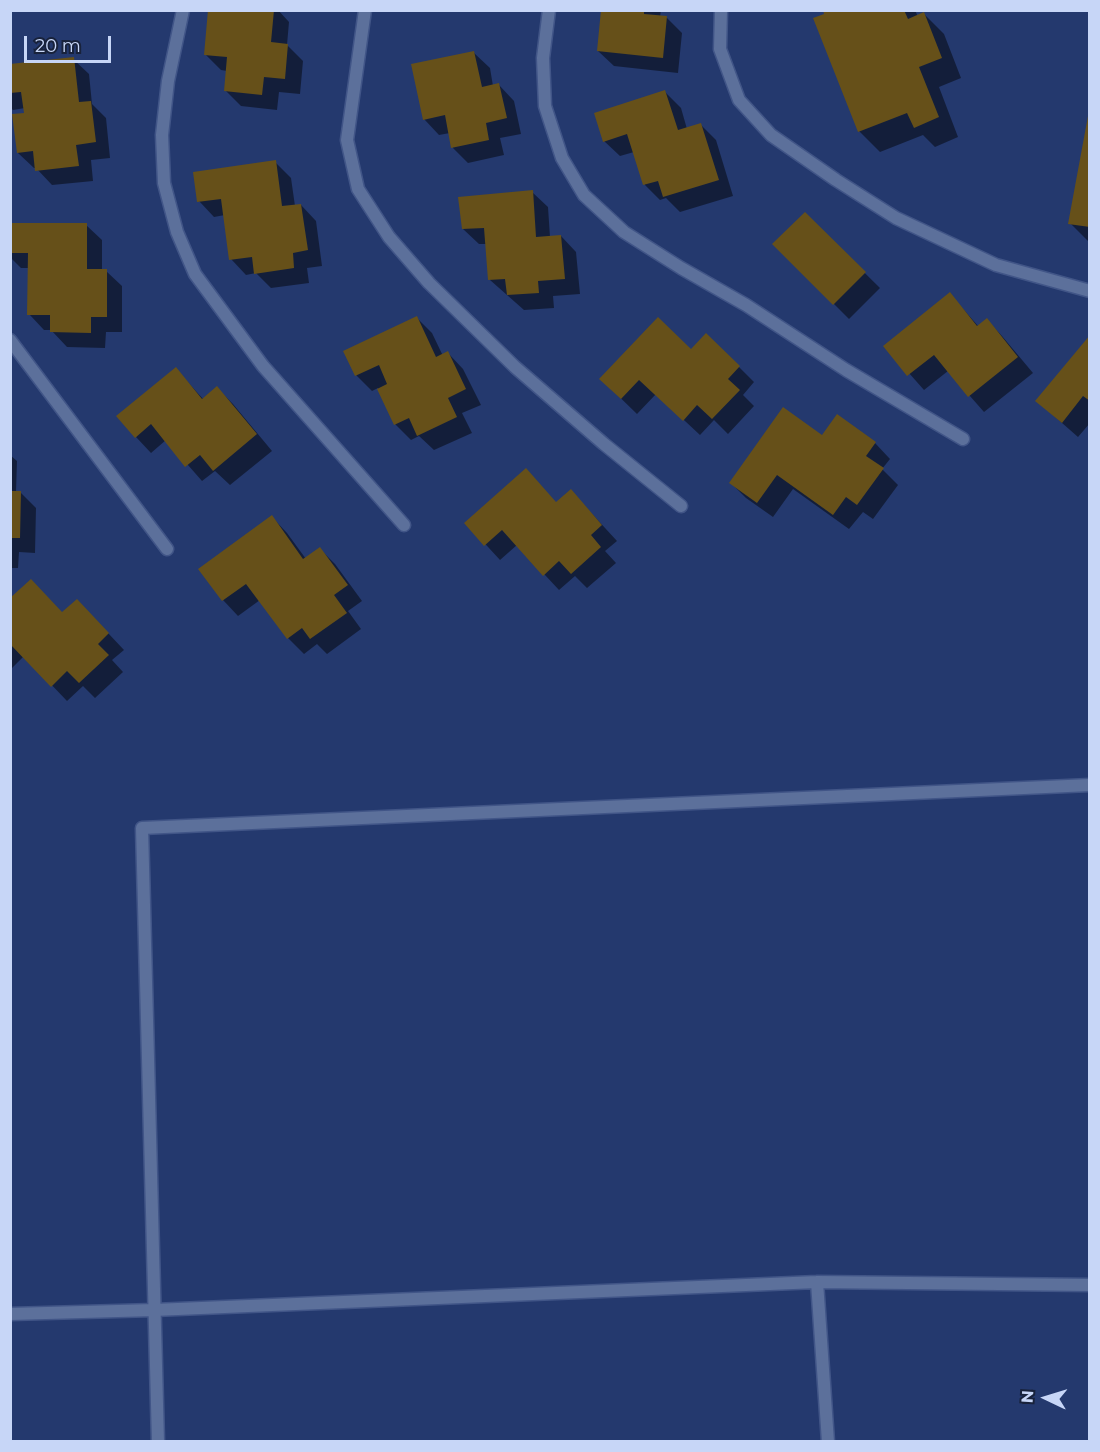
<!DOCTYPE html>
<html>
<head>
<meta charset="utf-8">
<style>
	body { margin:0 }
	#map { position:relative; width:1100px; height:1452px; overflow:hidden; background:#24396e; font-family:Montserrat,sans-serif }
	canvas { display:block }
	.frame { position:absolute; inset:0; border:12px solid #c7d6f7; pointer-events:none }
	.north { position:absolute; left:1016px; top:1368px; width:60px; height:60px; -webkit-text-stroke:4px #18223b; paint-order:stroke; rotate:274deg; font-size:16px; font-weight:700; line-height:24px; text-align:center; color:#c7d6f7 }
	.north::after { content:''; display:block; margin:auto; width:21px; height:27px; background:#c7d6f7; clip-path:polygon(50% 0,100% 100%,50% 72%,0 100%) }
	.scale { position:absolute; left:24px; top:36px; width:87px; height:27px; box-sizing:border-box; border:3px solid #c7d6f7; border-top:0; padding-left:8px; font-size:18px; line-height:21px; white-space:nowrap; color:#c7d6f7; -webkit-text-stroke:4px #18223b; paint-order:stroke }
</style>
</head>
<body>
<div id="map">
<canvas width="1100" height="1452"></canvas>
<div class="frame"></div>
<div class="north">N</div>
<div class="scale">20 m</div>
</div>
<script>
const g = document.querySelector('canvas').getContext('2d');
g.lineJoin = 'round';
function fill(path, color) {
  g.fillStyle = color;
  g.fill(path, 'evenodd');
}
function shape(rows) {
  const path = new Path2D();
  for (const r of rows) {
    path.moveTo(r[0], r[1]);
    for (let i = 2; i < r.length; i += 2) path.lineTo(r[i], r[i + 1]);
  }
  return path;
}
function stroke(path, color, width, dash) {
  g.strokeStyle = color;
  g.lineWidth = width;
  g.lineCap = dash ? 'butt' : 'round';
  g.setLineDash(dash || []);
  g.stroke(path);
}
fill(shape([
	[210,10,278,10,289,22,287,45,303,61,300,94,279,92,277,110,241,106,225,90,227,71,221,70,206,55],
	[602,10,661,10,660,17,667,18,682,33,678,73,614,66,598,51],
	[824,10,915,10,918,17,924,14,944,34,961,78,939,87,958,137,935,147,923,135,880,152,859,131],
	[474,53,490,68,493,86,499,85,514,101,521,134,500,138,504,155,468,163,453,148,450,133,439,135,424,119],
	[73,59,89,74,92,104,106,118,110,158,91,160,93,181,52,185,36,168,34,168,18,153,25,114,25,108,13,110,10,107,10,66],
	[665,92,681,108,687,129,701,125,716,140,733,196,680,212,666,198,660,200,645,185,634,152,620,156,604,141],
	[1090,118,1090,243,1070,223],
	[275,162,291,178,295,206,301,205,316,221,322,266,307,268,309,283,271,288,256,273,246,275,231,259,225,215,214,217,199,201],
	[532,192,548,207,550,237,561,236,576,252,580,294,553,296,554,308,524,310,490,280,487,244,479,244,463,229],
	[805,214,880,288,849,319,774,244],
	[10,224,86,225,102,240,102,271,106,271,122,286,122,332,106,332,105,348,67,347,51,330,44,330,29,314,29,268,21,268,10,257],
	[950,294,979,327,987,320,1002,336,1033,373,984,412,948,371,924,390,885,346],
	[417,318,432,333,443,356,448,353,463,369,481,405,462,413,472,433,434,450,419,436,411,440,395,424,378,388,372,391,356,375,345,351],
	[1090,337,1090,423,1078,437,1037,401],
	[691,351,739,367,754,382,743,395,754,406,728,434,714,420,700,435,656,394,637,414,601,379],
	[176,369,204,400,217,388,233,404,272,451,230,485,215,471,202,481,166,440,151,453,136,437],
	[875,443,890,459,882,469,898,485,873,519,863,512,849,529,793,489,773,517,746,498,731,483],
	[10,455,17,461,16,492,20,492,36,508,35,553,19,552,18,568,10,568],
	[571,491,617,541,605,551,616,563,587,588,575,576,559,590,517,545,500,560,466,523,557,504],
	[272,517,287,533,306,559,320,549,335,564,362,601,348,611,361,629,327,654,317,644,304,654,288,638,260,600,238,616,223,600],
	[10,600,63,614,92,616,124,650,112,660,123,672,95,698,83,686,67,701,24,656,10,670]
]), '#0007');
fill(shape([
	[208,10,274,10,271,42,288,44,285,79,264,77,262,95,224,91,227,57,204,55],
	[601,10,644,10,644,14,667,16,663,58,597,51],
	[823,10,904,10,908,19,924,12,942,58,919,67,939,117,914,128,907,113,858,132,813,18,824,14],
	[474,51,482,87,499,83,507,118,486,123,489,140,451,148,445,115,423,120,411,64],
	[74,57,79,102,91,101,96,142,76,145,79,166,35,171,33,151,17,153,12,114,24,113,21,92,10,93,10,64],
	[665,90,678,130,701,123,719,180,663,197,658,181,643,185,627,134,603,142,594,113],
	[1088,116,1090,116,1090,227,1068,224],
	[276,160,282,206,301,204,308,250,293,253,294,268,254,274,252,257,229,260,221,199,197,202,193,172],
	[533,190,536,237,561,235,565,279,538,281,539,293,507,295,505,279,488,280,484,228,462,229,458,197],
	[805,212,866,272,833,305,772,244],
	[10,223,87,223,87,269,107,269,107,317,91,317,91,333,50,332,50,315,27,315,28,253,10,253],
	[950,292,977,326,987,318,1018,357,968,397,934,355,907,376,883,346],
	[417,316,436,357,448,351,466,389,448,398,457,417,417,436,409,418,394,425,377,389,387,384,379,365,355,376,343,351],
	[658,317,691,349,706,333,740,366,728,379,740,390,712,419,697,405,683,421,639,380,621,399,599,379],
	[1090,335,1090,401,1083,396,1062,423,1035,401],
	[176,367,202,399,217,386,257,434,213,471,200,455,185,467,151,424,135,438,116,416],
	[783,407,822,435,837,414,876,442,866,456,884,468,857,505,846,497,833,515,777,475,757,503,729,483],
	[526,468,556,502,571,489,602,525,591,535,601,547,571,574,559,561,543,576,502,530,484,546,464,523],
	[10,491,21,491,20,538,10,538],
	[272,515,303,559,320,547,348,585,334,595,347,613,310,639,302,628,287,639,246,584,222,601,198,569],
	[31,579,62,612,77,599,109,633,98,644,109,655,79,683,67,671,51,687,10,644,10,598]
]), '#665019');
const street = shape([
	[183,10,168,81,162,135,164,183,177,232,195,274,263,366,404,525],
	[365,10,347,140,358,189,389,237,429,283,515,367,604,444,681,506],
	[549,10,543,58,545,106,562,158,584,195,624,232,681,268,746,305,846,370,963,439],
	[721,10,720,49,739,100,771,135,836,180,896,218,996,265,1090,291],
	[10,340,167,549],
	[817,1282,828,1442],
	[10,1314,154,1310,817,1282,1090,1285],
	[158,1442,142,828,1090,785]
]);
stroke(street, '#415587', 15);
stroke(street, '#5c709b', 12);
</script>
</body>
</html>
